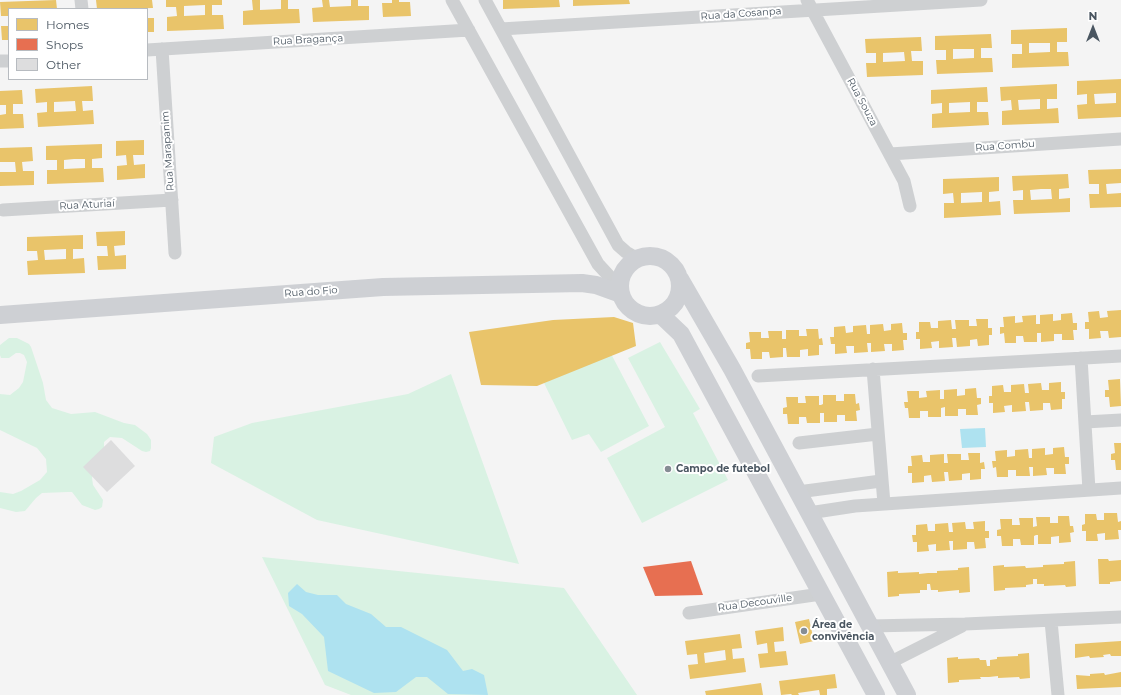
<!DOCTYPE html>
<html>
<head>
<meta charset="utf-8">
<style>
	body { margin:0 }
	#map { position:relative; width:1121px; height:695px; overflow:hidden; background:#f4f4f4; font-family:Montserrat,sans-serif }
	canvas { display:block }
	.legend { position:absolute; left:8px; top:8px; width:140px; height:72px; box-sizing:border-box; background:#fff; border:1px solid #b7bbc0; margin:0; padding:5px 7px; list-style:none; font-size:12px; color:#4a5661 }
	.legend li { display:flex; align-items:center; gap:8px; height:20px }
	.legend b { width:20px; border:1px solid #b7bbc0 }
	.north { position:absolute; left:1073px; top:8px; width:40px; height:40px; -webkit-text-stroke:3px #fff; paint-order:stroke; rotate:0deg; font-size:11px; font-weight:700; line-height:16px; text-align:center; color:#4a5661 }
	.north::after { content:''; display:block; margin:auto; width:14px; height:18px; background:#4a5661; clip-path:polygon(50% 0,100% 100%,50% 72%,0 100%) }
</style>
</head>
<body>
<div id="map">
<canvas width="1121" height="695"></canvas>
<ul class="legend">
<li><b style="height:11px;background:#e9c46a"></b>Homes</li>
<li><b style="height:11px;background:#e76f51"></b>Shops</li>
<li><b style="height:11px;background:#ddddde"></b>Other</li>
</ul>
<div class="north">N</div>
</div>
<script>
const g = document.querySelector('canvas').getContext('2d');
g.lineJoin = 'round';
function fill(path, color) {
  g.fillStyle = color;
  g.fill(path, 'evenodd');
}
function shape(rows) {
  const path = new Path2D();
  for (const r of rows) {
    if (r.length === 3) {
      path.moveTo(r[0] + r[2], r[1]);
      path.arc(r[0], r[1], r[2], 0, 2 * Math.PI);
      continue;
    }
    path.moveTo(r[0], r[1]);
    for (let i = 2; i < r.length; i += 2) path.lineTo(r[i], r[i + 1]);
  }
  return path;
}
function stroke(path, color, width, dash) {
  g.strokeStyle = color;
  g.lineWidth = width;
  g.lineCap = dash ? 'butt' : 'round';
  g.setLineDash(dash || []);
  g.stroke(path);
}
function label(font, color, halo, rows, align = 'center') {
  g.font = font + ' Montserrat,sans-serif';
  g.lineWidth = 4;
  g.setLineDash([]);
  g.textBaseline = 'middle';
  g.strokeStyle = halo;
  g.fillStyle = color;
  for (const [text, x, y, turn = 0] of rows) {
    g.save();
    g.translate(x, y);
    g.rotate((+turn || 0) * Math.PI / 180);
    g.textAlign = isNaN(turn) ? turn : align;
    if (halo) g.strokeText(text, 0, 0);
    g.fillText(text, 0, 0);
    g.restore();
  }
}
fill(shape([
	[9,338,17,338,29,344,31,347,43,383,46,400,52,408,71,414,95,412,124,423,135,425,147,434,151,440,151,448,150,451,146,452,142,451,122,438,110,437,104,442,104,459,94,471,92,478,93,485,103,500,102,507,99,509,95,510,82,505,72,492,68,492,42,493,36,498,25,511,16,512,0,508,0,492,13,494,21,491,40,480,47,472,46,459,37,448,0,430,0,394,10,395,19,388,23,382,27,362,24,355,20,353,16,353,9,358,1,358,0,355,0,345],
	[660,342,700,409,693,413,728,480,642,523,607,458,665,427,628,358],
	[609,350,649,426,601,452,589,434,572,440,544,383],
	[451,374,519,564,317,520,211,463,214,437,252,423,408,394],
	[262,557,564,588,637,695,351,695,325,685]
]), '#d9f2e3');
fill(shape([
	[985,428,986,447,962,448,960,429],
	[297,584,306,592,318,595,337,595,346,604,371,614,386,627,401,627,447,650,463,671,472,669,484,675,488,695,448,694,427,677,416,677,396,692,374,693,328,671,324,637,302,614,289,606,288,593]
]), '#aee2f0');
fill(shape([
	[56,0,57,9,9,9,9,16,1,16,0,2],
	[96,0,152,0,153,8,97,9],
	[166,0,222,0,222,5,212,5,212,15,223,15,224,29,167,31,167,17,177,16,176,7,166,7],
	[205,5,205,15,184,16,184,6],
	[252,0,260,0,260,10,281,9,281,0,288,0,288,9,299,9,300,23,243,25,243,11,253,10],
	[322,0,329,0,330,7,351,6,351,0,358,0,358,6,369,6,369,20,313,22,312,8,323,7],
	[392,0,399,0,399,2,410,2,411,16,383,17,382,3,392,3],
	[503,0,559,0,560,7,503,9],
	[573,0,629,0,630,4,573,6],
	[147,18,154,18,154,32,147,32],
	[1,26,9,26,9,40,2,40],
	[1067,28,1067,42,1057,42,1057,52,1068,52,1069,66,1012,68,1012,54,1022,54,1022,44,1011,44,1011,30],
	[1029,43,1050,43,1050,52,1029,53],
	[991,34,992,48,981,48,981,58,992,58,993,72,937,74,936,60,946,60,946,50,935,50,935,36],
	[953,49,974,49,974,58,953,59],
	[921,37,922,51,911,51,912,61,923,61,923,75,867,77,866,63,876,63,876,53,866,53,865,39],
	[904,52,905,61,883,62,883,53],
	[1121,79,1121,117,1078,119,1077,105,1087,104,1087,94,1077,95,1077,81],
	[1116,93,1116,103,1095,104,1094,94],
	[1057,84,1057,99,1047,99,1047,109,1058,108,1059,123,1002,125,1002,111,1012,110,1011,100,1001,101,1000,87],
	[1040,99,1040,109,1019,110,1018,100],
	[92,86,93,101,82,101,83,111,93,110,94,124,38,127,37,113,47,112,47,102,36,103,35,89],
	[75,101,76,111,54,112,54,102],
	[987,87,988,102,977,102,977,112,988,112,989,125,932,128,932,114,942,113,942,103,931,104,931,90],
	[970,102,970,112,949,113,949,103],
	[22,90,23,104,13,104,13,114,23,114,24,128,0,129,0,115,6,114,6,105,0,105,0,91],
	[144,140,144,155,133,155,134,165,145,164,145,178,117,180,117,166,127,165,126,155,116,156,116,141],
	[102,144,102,158,92,159,92,168,103,168,104,182,47,184,47,170,57,170,57,160,46,160,46,146],
	[74,159,85,159,85,168,64,169,64,160],
	[32,147,33,161,22,162,23,171,34,171,34,185,0,186,0,172,16,172,15,162,0,162,0,148],
	[1121,169,1121,183,1106,184,1107,194,1121,193,1121,207,1090,208,1089,194,1099,194,1099,184,1089,184,1088,170],
	[1068,174,1069,188,1059,189,1059,199,1070,198,1070,212,1014,214,1013,200,1023,200,1023,190,1013,191,1012,176],
	[1041,189,1051,189,1052,199,1031,200,1030,190],
	[999,177,999,191,989,192,989,202,1000,201,1001,215,944,218,944,203,954,203,953,193,943,194,943,179],
	[982,192,982,202,961,203,961,193],
	[125,231,125,245,114,246,115,256,126,255,126,269,98,270,97,256,108,256,107,246,97,246,96,232],
	[83,235,83,249,73,249,73,259,84,258,85,273,28,275,27,261,38,260,37,251,27,251,27,237],
	[66,249,66,259,45,260,44,250],
	[1121,310,1121,337,1109,338,1108,331,1100,331,1101,338,1089,339,1089,329,1085,329,1085,322,1089,322,1088,312,1099,311,1100,318,1108,317,1107,311],
	[1072,313,1073,323,1077,323,1077,330,1073,330,1074,340,1062,340,1062,334,1054,334,1054,341,1041,342,1041,333,1037,333,1037,342,1024,342,1023,336,1016,336,1016,343,1005,343,1004,333,1000,334,1000,327,1004,327,1003,317,1015,316,1015,323,1023,322,1022,316,1036,315,1036,324,1040,324,1040,315,1053,314,1053,321,1061,320,1061,314],
	[614,317,633,323,636,346,537,386,481,385,469,332,553,320],
	[976,319,988,319,988,328,992,328,992,335,989,335,989,345,978,346,977,339,970,340,970,346,957,347,956,338,952,338,953,347,939,348,939,341,931,342,932,348,920,349,920,339,916,339,916,332,919,332,919,322,930,322,931,328,938,328,938,321,951,320,952,329,956,329,955,320,969,320,969,326,977,326],
	[902,323,903,333,907,333,907,340,903,340,904,350,892,351,892,344,884,344,885,351,871,352,871,343,867,343,868,352,854,353,854,346,846,346,847,353,835,354,835,344,831,344,830,337,834,337,834,327,845,326,846,333,853,332,853,326,866,325,867,334,870,334,870,325,883,324,884,331,891,330,891,324],
	[806,329,818,329,819,339,822,338,823,345,819,345,819,355,808,356,808,349,800,350,800,357,787,357,786,348,783,348,783,357,770,358,769,352,762,352,762,359,751,359,750,349,746,349,746,343,750,342,749,332,761,332,761,338,769,338,768,331,782,331,782,339,786,339,786,330,799,330,799,336,807,336],
	[1120,379,1121,406,1110,407,1109,397,1105,397,1105,390,1109,390,1108,380],
	[1061,382,1061,392,1065,392,1065,399,1062,399,1062,409,1051,410,1050,403,1043,403,1043,410,1030,411,1029,402,1025,402,1026,411,1012,412,1012,405,1004,406,1005,412,993,413,993,403,989,403,989,396,992,396,992,386,1003,385,1004,392,1011,392,1011,385,1024,384,1025,393,1029,393,1028,384,1041,383,1042,390,1049,390,1049,383],
	[976,388,977,398,981,398,981,404,977,405,978,415,966,415,966,409,958,409,958,416,945,416,945,407,941,408,941,417,928,417,928,411,920,411,920,418,909,418,908,408,905,408,904,402,908,402,907,391,919,391,919,398,927,397,926,391,940,390,940,399,944,399,944,390,957,389,957,396,965,395,965,389],
	[844,394,855,394,856,404,859,403,860,410,856,411,857,421,845,421,845,415,837,415,837,422,824,422,824,413,820,413,820,423,807,423,806,417,799,417,799,424,788,424,787,414,783,414,783,408,787,407,786,397,798,397,798,403,806,403,805,396,819,396,819,405,821,405,823,404,823,395,836,395,836,401,844,401],
	[1114,443,1121,443,1121,470,1116,470,1115,460,1111,460,1111,454,1115,453],
	[1064,447,1065,457,1069,457,1069,464,1065,464,1066,474,1054,474,1054,468,1046,468,1047,475,1033,476,1033,467,1029,467,1030,476,1016,476,1016,470,1008,470,1008,477,997,477,996,467,993,468,992,461,996,461,995,451,1007,450,1007,457,1015,456,1015,450,1028,449,1029,458,1032,458,1032,449,1045,448,1045,455,1053,454,1053,448],
	[968,453,980,453,980,463,984,462,985,469,981,469,981,479,970,480,970,473,962,474,962,480,949,481,948,472,944,472,945,481,932,482,931,475,924,476,924,482,912,483,912,473,908,473,908,466,912,466,911,456,922,455,923,462,930,462,930,455,944,454,944,463,948,463,947,454,961,454,961,460,969,460],
	[1104,513,1117,513,1118,522,1121,521,1121,530,1118,530,1119,539,1105,540,1105,533,1097,534,1098,541,1086,541,1086,531,1082,531,1082,525,1085,524,1085,514,1096,514,1097,520,1104,520],
	[1058,516,1069,516,1070,526,1073,526,1074,532,1070,533,1071,542,1059,543,1059,536,1051,537,1051,544,1038,544,1038,535,1036,535,1034,536,1034,545,1021,545,1020,539,1013,539,1013,546,1002,546,1001,536,997,536,997,530,1001,529,1000,519,1012,519,1012,525,1020,525,1019,518,1033,518,1033,527,1037,526,1036,517,1050,517,1050,523,1058,523],
	[985,521,985,531,989,531,989,538,985,538,986,548,975,549,974,542,967,542,967,549,953,550,953,541,949,541,950,550,936,551,936,544,928,545,929,551,917,552,917,542,913,542,912,535,916,535,916,525,927,524,928,531,935,531,935,524,948,523,949,532,953,532,952,523,965,522,966,529,974,529,973,522],
	[1098,559,1108,559,1109,561,1121,560,1121,581,1110,582,1110,584,1099,584],
	[1075,561,1076,586,1066,587,1065,585,1044,586,1044,584,1037,584,1037,579,1033,579,1033,584,1026,585,1026,587,1005,588,1005,590,994,591,993,566,1004,565,1004,567,1025,566,1026,568,1043,567,1043,565,1064,564,1064,562],
	[969,567,970,592,959,593,959,590,938,592,938,590,931,590,930,584,927,584,927,590,920,590,920,593,899,594,899,596,888,597,887,572,898,571,898,573,919,572,919,574,928,573,937,573,937,571,958,570,958,568],
	[809,619,814,641,800,644,795,622],
	[783,627,784,641,774,642,775,652,786,651,788,665,760,668,758,654,768,653,767,643,757,645,755,631],
	[740,634,742,648,732,649,733,659,744,658,746,672,690,679,688,665,698,664,697,654,687,655,685,641],
	[725,650,726,660,705,663,704,653],
	[1121,641,1121,656,1111,656,1110,654,1103,655,1104,657,1090,658,1089,656,1075,658,1075,644],
	[1029,653,1030,678,1020,679,1019,677,998,678,998,676,989,677,980,677,981,679,959,680,959,682,948,683,947,658,958,657,958,659,979,658,980,660,986,660,987,666,990,666,990,660,997,659,997,657,1018,656,1018,654],
	[1121,672,1121,687,1077,689,1076,675,1090,676,1090,674,1104,673,1105,675],
	[835,674,837,688,827,689,827,695,820,695,819,690,798,693,799,695,792,695,791,694,781,695,779,681],
	[761,683,763,695,706,695,705,691]
]), '#e9c46a');
fill(shape([
	[691,561,703,595,655,596,643,567]
]), '#e76f51');
fill(shape([
	[111,440,135,466,107,492,83,467]
]), '#ddddde');
stroke(shape([
	[81,0,82,9],
	[452,0,598,264,620,288],
	[485,0,618,245,626,252,638,259],
	[807,0,904,181,910,206],
	[501,29,981,0],
	[162,49,175,253],
	[147,50,469,30],
	[0,61,9,61],
	[890,154,1121,139],
	[3,210,172,200],
	[1081,358,1089,490],
	[873,369,884,504],
	[758,376,1121,356],
	[1085,422,1121,420],
	[799,443,878,434],
	[798,492,881,481],
	[809,513,855,506,1121,488],
	[689,613,821,594],
	[1051,621,1058,695],
	[870,626,965,624,1121,617],
	[889,663,962,626]
]), '#ced0d2', 13);
stroke(shape([
	[650,286,30],
	[680,279,732,369,907,695],
	[0,315,383,287,582,283,596,285,621,294],
	[661,315,681,334,876,695]
]), '#ced0d4', 18);
for (const [x, y, r, color] of [
	[668,469,4,"#868d94"],
	[804,631,4,"#868d94"]
]) {
  const dot = new Path2D();
  dot.arc(x, y, r, 0, 2 * Math.PI);
  g.fillStyle = color;
  g.fill(dot);
  stroke(dot, '#fff', 1.5);
}
label('10px', '#4a5661', '#fff', [
	["Rua da Cosanpa",741,14,-4],
	["Rua Bragança",308,40,-3],
	["Rua Souza",862,102,62],
	["Rua Combu",1005,146,-4],
	["Rua Marapanim",168,151,-94],
	["Rua Aturiaí",87,205,-3],
	["Rua do Fio",311,292,-4],
	["Rua Decouville",755,603,-8]
]);
label('bold 10px', '#4a5661', '#fff', [
	["Campo de futebol",676,469],
	["Área de",812,625],
	["convivência",812,637]
], 'left');
</script>
</body>
</html>
